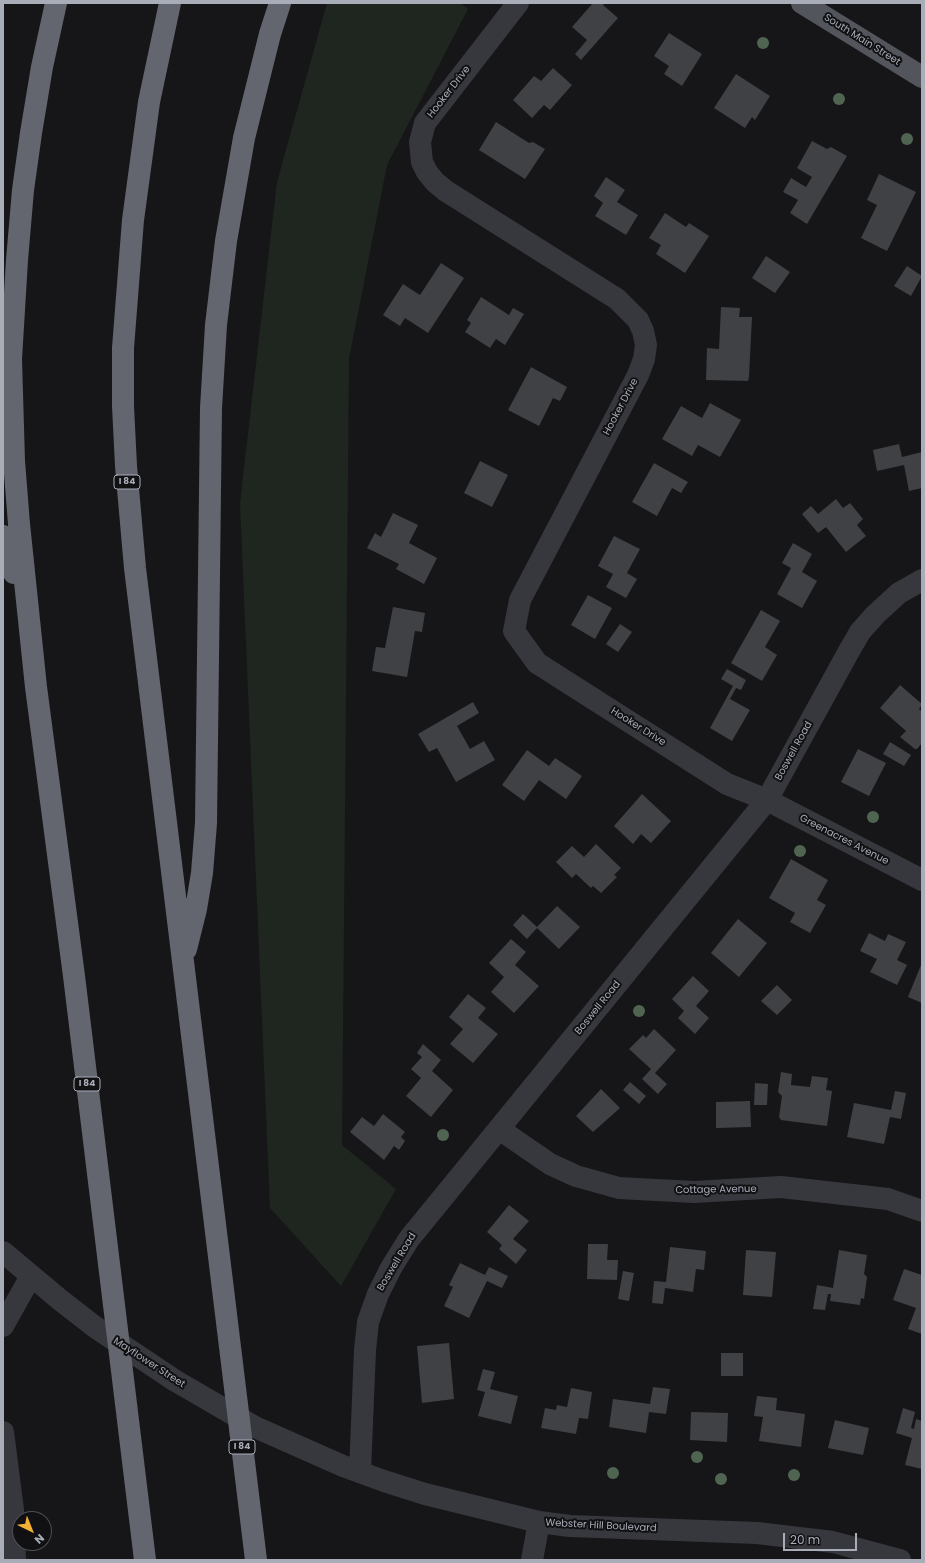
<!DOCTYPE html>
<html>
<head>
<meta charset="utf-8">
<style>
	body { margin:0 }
	#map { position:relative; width:925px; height:1563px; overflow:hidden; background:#161618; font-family:Poppins,sans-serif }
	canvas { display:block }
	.frame { position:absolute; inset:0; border:4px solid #a8adb8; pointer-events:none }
	.north { position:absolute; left:12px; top:1511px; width:40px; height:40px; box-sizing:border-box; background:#111113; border:1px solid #4d4f55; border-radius:50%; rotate:137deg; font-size:11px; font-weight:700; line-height:16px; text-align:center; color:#a8adb8 }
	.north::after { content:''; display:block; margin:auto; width:14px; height:18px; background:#f2b134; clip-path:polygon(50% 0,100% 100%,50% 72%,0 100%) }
	.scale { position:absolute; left:783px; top:1533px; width:74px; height:18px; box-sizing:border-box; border:2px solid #a8adb8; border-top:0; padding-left:5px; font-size:12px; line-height:14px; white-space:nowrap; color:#a8adb8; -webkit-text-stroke:3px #111113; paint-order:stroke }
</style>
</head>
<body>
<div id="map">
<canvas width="925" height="1563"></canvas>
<div class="frame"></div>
<div class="north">N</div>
<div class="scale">20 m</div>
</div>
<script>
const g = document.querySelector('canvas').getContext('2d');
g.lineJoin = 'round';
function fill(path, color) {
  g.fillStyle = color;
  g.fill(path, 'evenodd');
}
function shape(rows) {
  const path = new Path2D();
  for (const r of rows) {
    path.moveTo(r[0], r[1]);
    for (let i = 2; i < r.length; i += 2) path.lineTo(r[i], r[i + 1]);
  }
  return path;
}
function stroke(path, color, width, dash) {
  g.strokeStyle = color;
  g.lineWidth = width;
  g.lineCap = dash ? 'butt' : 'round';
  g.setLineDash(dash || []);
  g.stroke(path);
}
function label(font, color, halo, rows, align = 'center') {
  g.font = font + ' Poppins,sans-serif';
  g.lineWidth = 4;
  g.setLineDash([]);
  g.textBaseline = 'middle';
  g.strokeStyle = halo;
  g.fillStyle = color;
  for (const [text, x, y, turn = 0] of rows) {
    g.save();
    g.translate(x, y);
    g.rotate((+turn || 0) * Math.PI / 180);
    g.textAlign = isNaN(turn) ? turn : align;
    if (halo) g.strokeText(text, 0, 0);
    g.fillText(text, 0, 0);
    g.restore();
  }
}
fill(shape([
	[327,3,460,3,468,9,387,165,349,359,342,1145,396,1189,341,1286,270,1208,240,503,277,182]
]), '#1e261f');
fill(shape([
	[593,3,605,3,603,5,618,18,581,60,575,54,587,40,572,27],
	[669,33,702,54,682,86,664,74,669,66,654,56],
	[553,68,572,85,550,110,544,105,532,118,513,100,534,76,541,81],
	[736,74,770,96,755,120,752,117,745,128,714,108],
	[496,122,529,143,533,142,545,149,525,179,479,150],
	[812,141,827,149,831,147,847,156,807,224,790,213,798,200,783,192,791,178,806,187,812,177,797,168],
	[879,174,916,192,887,251,861,238,877,205,867,200],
	[606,177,625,190,617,202,638,215,626,235,595,216,603,203,594,196],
	[665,213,686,227,689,223,709,236,685,273,656,254,661,245,649,238],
	[766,256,790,272,775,293,752,278],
	[441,263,464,278,428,333,405,318,400,326,383,315,403,284,420,295],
	[907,266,922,276,911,296,894,286],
	[481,297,509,315,513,308,524,314,505,345,496,339,490,348,465,332,471,323,467,320],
	[721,307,740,308,739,317,752,317,749,377,748,381,706,380,707,348,719,349],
	[531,367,567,387,560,401,553,398,539,426,508,410],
	[710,403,741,420,720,457,698,445,692,456,662,439,681,406,702,418],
	[899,444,902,457,922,452,922,488,909,491,904,465,877,471,873,450],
	[480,461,508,475,492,507,464,493],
	[654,463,688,482,681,493,672,488,657,516,632,502],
	[836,499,843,508,850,503,863,519,857,525,866,536,846,552,826,527,818,533,802,514,811,506,818,514],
	[393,513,418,525,409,543,437,558,424,584,396,569,399,564,367,548,375,533,381,537],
	[614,536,640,549,627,573,637,579,626,598,606,587,613,574,598,566],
	[793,543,812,554,802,572,817,581,802,608,777,594,791,568,782,563],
	[588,595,612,608,595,639,571,625],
	[393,607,425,613,422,632,415,631,407,677,372,671,376,647,385,648],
	[761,610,780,621,765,647,777,655,762,681,731,663],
	[620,624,632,632,618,652,606,644],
	[727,669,746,680,741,690,736,688,730,699,750,710,732,741,710,728,733,686,721,679],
	[900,685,922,704,919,709,922,712,922,743,917,749,915,749,900,737,906,731,880,708],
	[473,702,479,713,457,726,470,749,484,741,495,760,456,782,437,748,429,752,418,734],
	[890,742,911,755,904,766,883,754],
	[858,749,886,763,869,796,841,782],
	[527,750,549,766,555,758,582,776,566,799,539,780,524,801,502,785],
	[642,794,671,821,651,843,641,834,633,844,614,826],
	[596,844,621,868,614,875,617,877,601,893,593,886,591,888,576,874,572,878,556,862,572,846,584,857],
	[791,859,828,880,817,900,826,905,810,933,790,922,795,913,769,898],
	[557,906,580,927,559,949,537,928,527,939,513,925,523,914,537,927],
	[738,919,767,943,739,977,711,953],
	[869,933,885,941,888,934,906,942,897,960,907,965,897,985,870,972,877,959,860,951],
	[511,939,526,952,515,965,539,986,514,1013,491,992,504,977,489,963],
	[921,965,922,965,922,1003,908,997],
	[693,976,709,991,696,1006,709,1018,695,1034,678,1018,684,1011,672,999],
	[777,985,792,1000,777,1015,761,1001],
	[468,994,486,1008,478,1018,498,1034,473,1063,450,1044,463,1029,449,1017],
	[654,1029,676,1050,655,1073,667,1084,658,1094,642,1079,651,1069,629,1049,643,1035,646,1038],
	[423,1044,441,1060,432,1071,453,1090,431,1117,406,1096,421,1078,411,1069,422,1057,417,1053],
	[781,1072,792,1074,791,1085,810,1087,812,1076,828,1078,826,1090,832,1091,827,1126,781,1120,779,1117,782,1096,778,1092],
	[630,1082,646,1096,639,1104,623,1090],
	[755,1083,768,1084,767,1105,754,1105],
	[601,1089,620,1108,593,1132,576,1116],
	[895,1091,906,1093,901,1119,890,1117,884,1144,847,1137,854,1103,891,1110],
	[750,1101,751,1127,716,1128,716,1102],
	[383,1114,405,1132,401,1137,405,1141,399,1150,394,1146,384,1160,350,1132,362,1117,374,1126],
	[509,1205,529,1221,513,1239,527,1250,516,1264,499,1249,502,1245,487,1232],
	[588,1244,608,1244,607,1260,618,1260,617,1280,587,1279],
	[670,1247,706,1251,704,1270,696,1269,693,1292,665,1288,663,1304,652,1303,654,1281,666,1282],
	[746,1250,776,1252,772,1297,743,1295],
	[839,1250,867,1255,864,1274,867,1277,864,1299,861,1298,860,1305,830,1301,831,1294,828,1294,825,1310,813,1309,817,1285,833,1288],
	[460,1263,485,1275,489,1267,508,1276,502,1288,487,1281,469,1318,444,1306,453,1287,449,1285],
	[904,1269,922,1275,922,1334,908,1329,916,1308,893,1300],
	[623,1271,634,1273,629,1301,618,1299],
	[449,1343,454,1399,422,1403,417,1346],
	[721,1353,743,1353,743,1376,721,1376],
	[483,1369,495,1372,490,1389,518,1396,511,1424,478,1416,485,1392,477,1390],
	[653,1387,670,1389,666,1414,649,1412,646,1433,609,1427,613,1399,650,1404],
	[571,1388,592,1392,588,1419,579,1418,576,1434,541,1428,545,1408,556,1410,557,1405,567,1407],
	[757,1396,777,1398,776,1410,805,1414,801,1447,759,1441,763,1417,754,1416],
	[903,1408,915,1412,911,1428,914,1429,916,1419,922,1421,922,1469,905,1465,912,1438,896,1433],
	[691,1412,728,1413,727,1442,690,1440],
	[835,1420,869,1428,863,1455,828,1448]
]), '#404145');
stroke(shape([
	[518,3,425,123,420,142,422,162,427,172,435,182,446,191,617,299,638,320,643,331,646,345,644,359,638,375,520,600,514,631,537,663,727,784,767,800,922,880],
	[499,1129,550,1164,576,1176,619,1188,694,1192,781,1187,888,1199,922,1211],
	[3,1252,59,1299,95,1327,174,1380,255,1427,343,1466,384,1481,425,1494,539,1522,570,1526,757,1533,833,1542,900,1560],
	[3,1326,31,1276],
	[3,1432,13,1510,15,1560],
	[360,1472,365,1350,368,1322,378,1294,391,1268,409,1239,767,800,849,651,860,632,875,615,899,593,922,580],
	[532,1560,539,1522]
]), '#37383d', 22);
stroke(shape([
	[802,3,922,77]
]), '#53555c', 22);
stroke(shape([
	[56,3,42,67,31,133,23,190,17,260,11,359,14,461,19,524,36,687,74,976,145,1560],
	[170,3,149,102,133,220,123,348,123,406,126,466,135,568,256,1560],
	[3,536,14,573],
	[186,949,196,909,202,873,206,823,211,408,216,325,226,241,244,138,270,34,280,3]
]), '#63666e', 22);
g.fillStyle = '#506452';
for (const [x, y] of [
	[763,43],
	[839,99],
	[907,139],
	[873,817],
	[800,851],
	[639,1011],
	[443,1135],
	[697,1457],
	[613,1473],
	[794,1475],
	[721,1479]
]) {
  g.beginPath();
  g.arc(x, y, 6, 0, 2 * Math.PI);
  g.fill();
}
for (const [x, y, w] of [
	[127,482,26],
	[87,1084,26],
	[242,1447,26]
]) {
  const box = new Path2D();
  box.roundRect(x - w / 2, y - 7, w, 14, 3);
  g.fillStyle = '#111113';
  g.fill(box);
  stroke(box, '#a8adb8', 1);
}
label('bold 9px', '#a8adb8', null, [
	["I 84",127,482],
	["I 84",87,1084],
	["I 84",242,1447]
]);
label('10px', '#a8adb8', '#111113', [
	["South Main Street",862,40,32],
	["Hooker Drive",449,92,-52],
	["Hooker Drive",621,407,-62],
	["Hooker Drive",638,727,32],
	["Boswell Road",794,751,-61],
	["Greenacres Avenue",844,840,27],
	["Boswell Road",598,1008,-51],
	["Cottage Avenue",716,1190,-1],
	["Boswell Road",397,1262,-59],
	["Mayflower Street",149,1363,33],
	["Webster Hill Boulevard",601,1526,3]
]);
</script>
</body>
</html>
